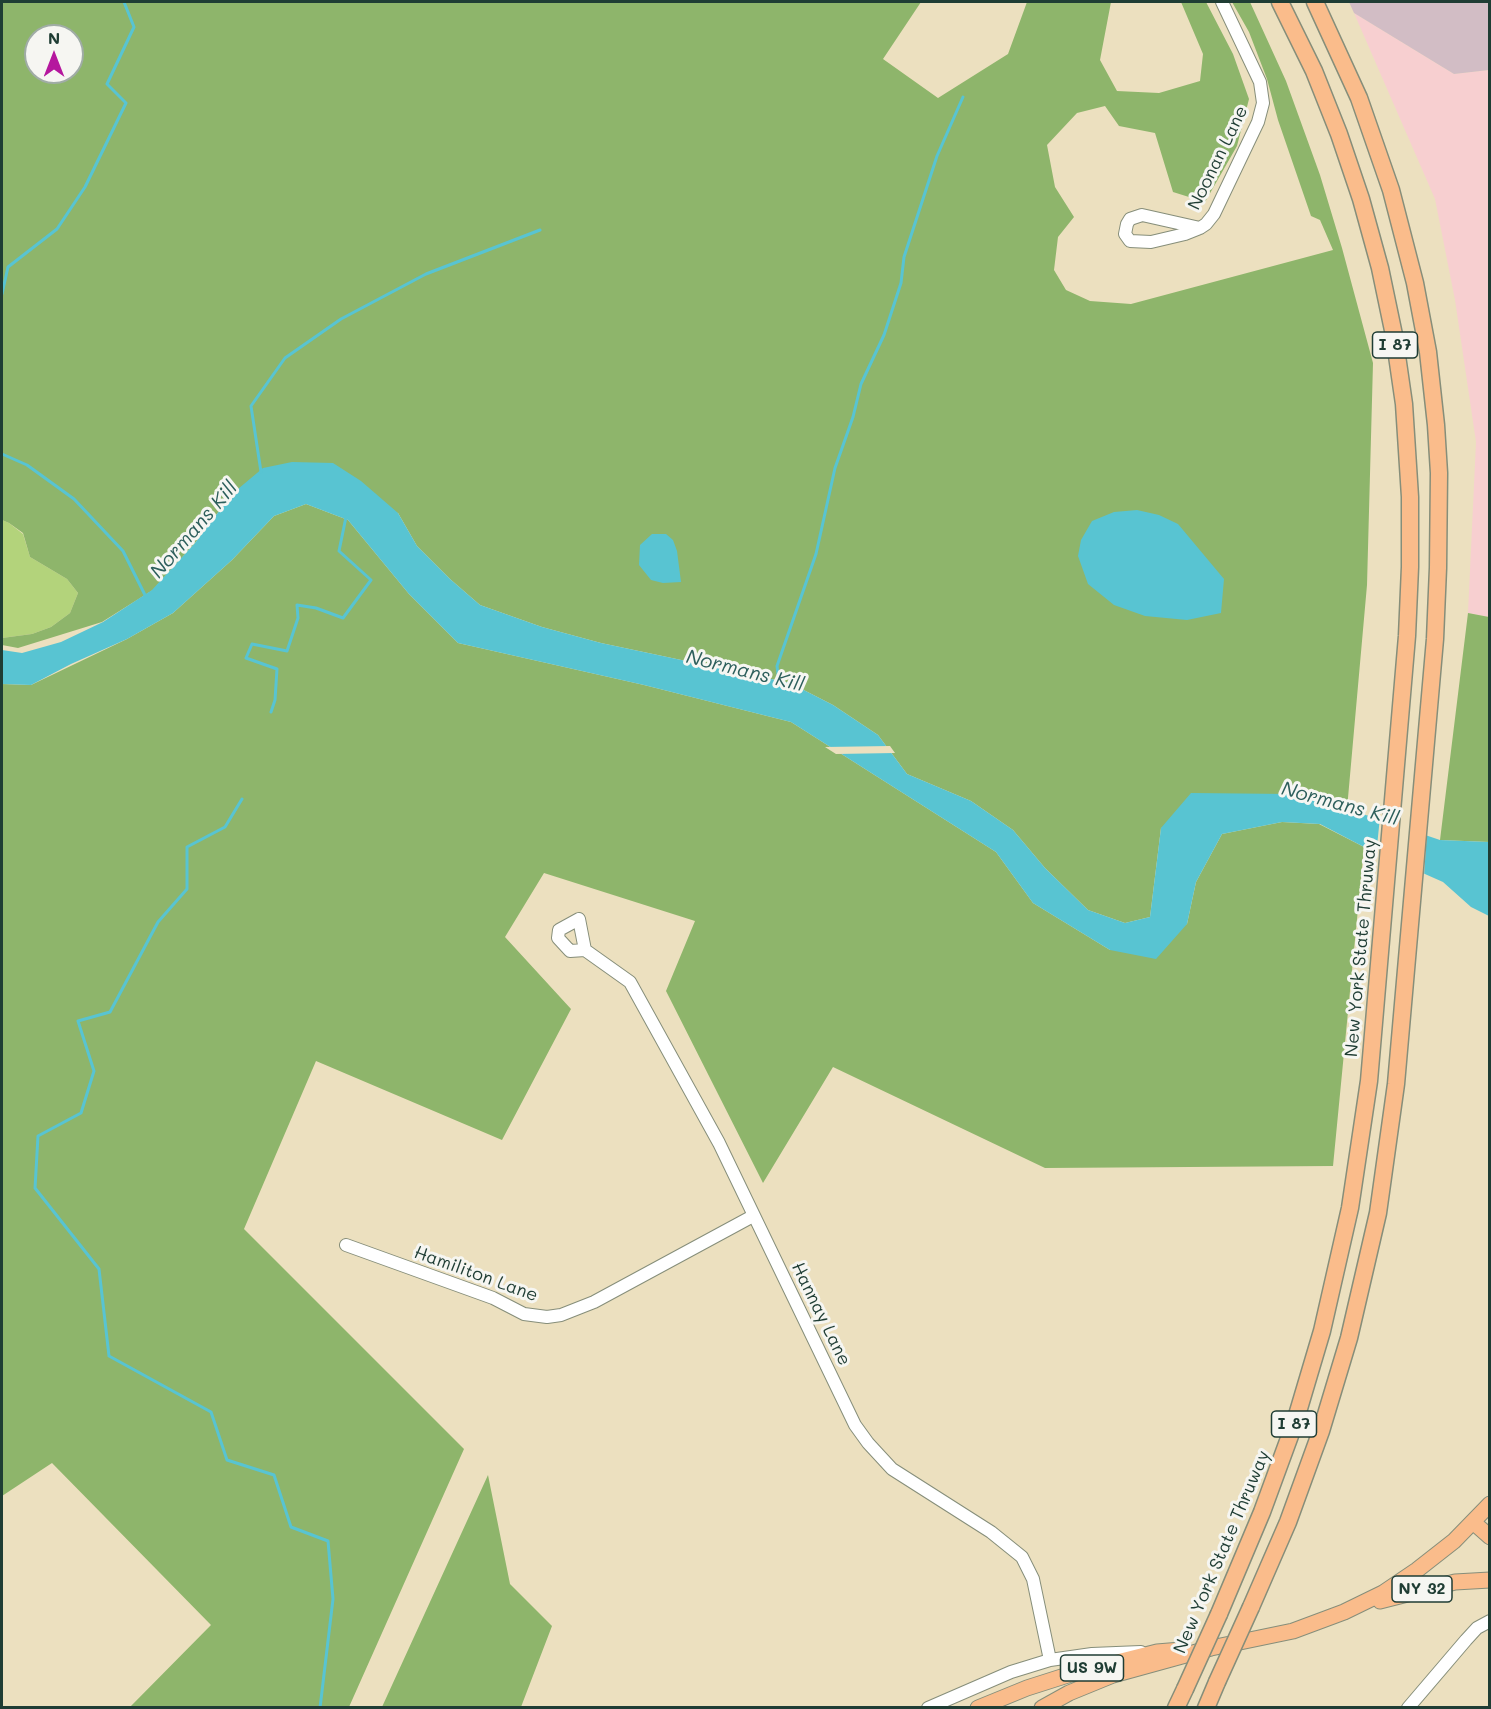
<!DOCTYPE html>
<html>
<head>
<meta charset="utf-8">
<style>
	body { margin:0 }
	#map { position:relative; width:1491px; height:1709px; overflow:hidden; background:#ece0bf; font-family:Mali,sans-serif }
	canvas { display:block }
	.frame { position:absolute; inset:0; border:3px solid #1f3d34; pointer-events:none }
	.north { position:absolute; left:24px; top:24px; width:60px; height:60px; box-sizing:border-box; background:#f6f6f2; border:2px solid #a0aca6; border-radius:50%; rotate:0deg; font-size:16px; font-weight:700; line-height:24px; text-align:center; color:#1f3d34 }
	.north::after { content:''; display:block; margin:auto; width:21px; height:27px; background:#b5179e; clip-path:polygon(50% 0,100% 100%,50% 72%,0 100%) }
</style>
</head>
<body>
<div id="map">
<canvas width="1491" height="1709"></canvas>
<div class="frame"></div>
<div class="north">N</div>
</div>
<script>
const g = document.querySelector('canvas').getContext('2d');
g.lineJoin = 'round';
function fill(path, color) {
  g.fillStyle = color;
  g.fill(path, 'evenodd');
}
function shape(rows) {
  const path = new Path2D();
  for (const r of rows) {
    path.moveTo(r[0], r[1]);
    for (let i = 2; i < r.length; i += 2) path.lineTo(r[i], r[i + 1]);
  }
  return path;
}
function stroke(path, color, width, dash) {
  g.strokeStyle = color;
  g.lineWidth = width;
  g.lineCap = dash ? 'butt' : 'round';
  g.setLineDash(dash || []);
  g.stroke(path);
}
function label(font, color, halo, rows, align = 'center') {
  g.font = font + ' Mali,sans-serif';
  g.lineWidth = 6;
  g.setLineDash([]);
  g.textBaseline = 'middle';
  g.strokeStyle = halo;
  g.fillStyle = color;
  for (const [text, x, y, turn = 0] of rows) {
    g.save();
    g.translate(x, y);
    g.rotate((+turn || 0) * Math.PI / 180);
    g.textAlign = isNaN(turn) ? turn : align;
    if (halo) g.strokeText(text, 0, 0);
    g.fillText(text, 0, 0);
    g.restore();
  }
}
fill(shape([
	[1354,13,1454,74,1489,70,1489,617,1468,613,1476,442,1455,300,1435,199]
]), '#f7cfd0');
fill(shape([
	[1349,2,1489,2,1489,70,1454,74,1354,13]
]), '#d2bdc5');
fill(shape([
	[2,520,9,523,23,534,30,557,67,579,78,593,70,613,51,627,32,634,2,638]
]), '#b3d37b');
fill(shape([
	[2,2,921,2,883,59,938,98,1008,54,1027,2,1111,2,1100,60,1117,91,1159,93,1200,81,1203,54,1181,2,1206,2,1233,54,1249,99,1237,146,1205,202,1173,192,1155,133,1119,126,1105,106,1077,113,1047,145,1055,187,1074,217,1058,237,1054,270,1066,290,1090,301,1131,304,1333,250,1320,220,1311,216,1278,120,1267,79,1249,32,1232,2,1250,2,1286,81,1320,175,1342,248,1373,363,1367,585,1347,809,1289,794,1161,828,1150,917,1125,923,1088,910,1045,868,1013,830,971,801,907,774,878,735,833,705,790,683,601,643,542,627,480,605,450,579,417,546,398,513,232,494,195,543,153,590,102,622,18,648,2,645,2,638,32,634,51,627,70,613,78,593,67,579,30,557,23,533,9,523,2,520],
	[36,36,72,36,72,72,36,72],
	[306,504,348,520,409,594,458,643,644,685,791,722,996,852,1033,903,1110,950,1187,924,1196,882,1222,834,1282,822,1319,824,1364,847,1333,1166,1045,1168,833,1067,763,1183,666,991,695,921,544,873,505,937,571,1009,502,1140,316,1061,244,1229,464,1449,349,1707,130,1707,211,1625,52,1463,2,1496,2,684,31,685,127,639,173,613,232,560,274,516],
	[1468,613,1489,617,1489,842,1440,840],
	[488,1475,510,1584,552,1626,521,1707,382,1707]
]), '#8eb56b');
fill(shape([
	[292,462,333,463,361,481,398,513,417,546,450,579,480,605,542,627,601,643,790,683,833,705,878,735,907,774,971,801,1013,830,1045,868,1088,910,1125,923,1150,917,1161,828,1191,793,1289,794,1348,809,1440,840,1489,842,1489,916,1471,907,1443,882,1364,847,1320,824,1282,822,1222,834,1196,882,1187,924,1156,959,1110,950,1033,903,996,852,791,722,644,685,458,643,409,594,348,520,306,504,274,516,232,560,173,613,127,639,71,664,31,685,2,684,2,650,22,653,61,642,103,622,152,590,195,543,232,494,263,468],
	[1137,510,1159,515,1178,524,1224,579,1221,613,1187,620,1145,616,1114,605,1088,584,1078,556,1081,540,1092,521,1114,512],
	[652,534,666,534,673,540,677,551,681,582,663,583,651,580,639,565,640,545]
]), '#58c4d2');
fill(shape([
	[890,746,895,753,836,754,825,747],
	[1380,817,1427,832,1424,876,1376,856]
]), '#ece0bf');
stroke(shape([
	[2,294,8,267,57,229,85,187,126,103,107,84,134,27,124,2],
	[2,454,27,465,74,499,123,551,146,597],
	[261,472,251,406,285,358,341,319,426,274,540,230],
	[779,682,777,666,816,554,835,468,853,417,861,384,884,335,901,283,904,257,937,156,963,97],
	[271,712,275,700,277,669,246,658,252,644,287,651,298,618,297,605,316,608,343,618,371,580,339,551,346,517],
	[242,799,225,827,187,847,187,889,158,922,110,1012,78,1021,94,1071,81,1113,38,1136,35,1188,99,1269,109,1356,211,1412,227,1460,274,1475,291,1527,328,1541,333,1599,320,1708]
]), '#58c4d2', 3);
const minor = shape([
	[1200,228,1142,215,1130,219,1127,224,1125,234,1130,241,1151,242,1185,234,1200,228,1206,224,1214,214,1258,122,1263,103,1260,82,1222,2],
	[585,950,579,919,559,930,558,938,570,951,585,950,630,982,719,1143,855,1425,868,1443,892,1469,991,1532,1022,1557,1033,1579,1050,1660],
	[346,1245,493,1298,524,1314,547,1317,561,1315,594,1302,753,1216],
	[928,1708,1011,1672,1050,1660,1092,1654,1141,1652],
	[1408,1708,1466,1640,1477,1628,1490,1621]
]);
const major = shape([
	[1473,1522,1490,1537],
	[1380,1601,1455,1582,1490,1580],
	[978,1708,1027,1688,1074,1673,1157,1652,1181,1650],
	[1042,1708,1069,1693,1113,1675,1211,1648,1293,1631,1344,1612,1383,1593,1417,1570,1454,1541,1490,1504]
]);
const highway = shape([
	[1251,1607,1288,1522,1321,1431,1349,1338,1378,1213,1396,1084,1435,639,1438,568,1439,473,1436,425,1428,352,1415,283,1391,190,1359,98,1315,2],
	[1219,1614,1262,1512,1295,1422,1322,1331,1350,1208,1369,1081,1407,636,1410,567,1410,497,1404,404,1394,335,1380,268,1361,199,1339,134,1314,71,1280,2],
	[1176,1708,1185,1689],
	[1206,1708,1217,1682]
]);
stroke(minor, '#868e7a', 14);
stroke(major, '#868e7a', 17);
stroke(highway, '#868e7a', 19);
stroke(minor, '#fff', 12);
stroke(major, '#fabc8b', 15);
stroke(highway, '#fabc8b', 16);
const highwayBridge = shape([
	[1217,1682,1251,1607],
	[1185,1689,1219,1614]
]);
stroke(highwayBridge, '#868e7a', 19, []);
stroke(highwayBridge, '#fabc8b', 16);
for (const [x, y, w] of [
	[1395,345,45],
	[1294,1424,45],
	[1422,1589,60],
	[1092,1668,63]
]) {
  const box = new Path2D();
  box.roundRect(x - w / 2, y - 13, w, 26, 4.5);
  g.fillStyle = '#f6f6f2';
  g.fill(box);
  stroke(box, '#1f3d34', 1.5);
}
label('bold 16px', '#1f3d34', null, [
	["I 87",1395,345],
	["I 87",1294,1424],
	["NY 32",1422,1589],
	["US 9W",1092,1668]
]);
label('18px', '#1f3d34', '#f6f6f2', [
	["Noonan Lane",1218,158,-64],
	["New York State Thruway",1361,948,-85],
	["Hamiliton Lane",476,1274,20],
	["Hannay Lane",821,1314,64],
	["New York State Thruway",1222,1552,-67]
]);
label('italic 20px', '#2d5f5c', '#f6f6f2', [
	["Normans Kill",194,530,-49],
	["Normans Kill",745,671,14],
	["Normans Kill",1340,804,15]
]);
</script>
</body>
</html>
